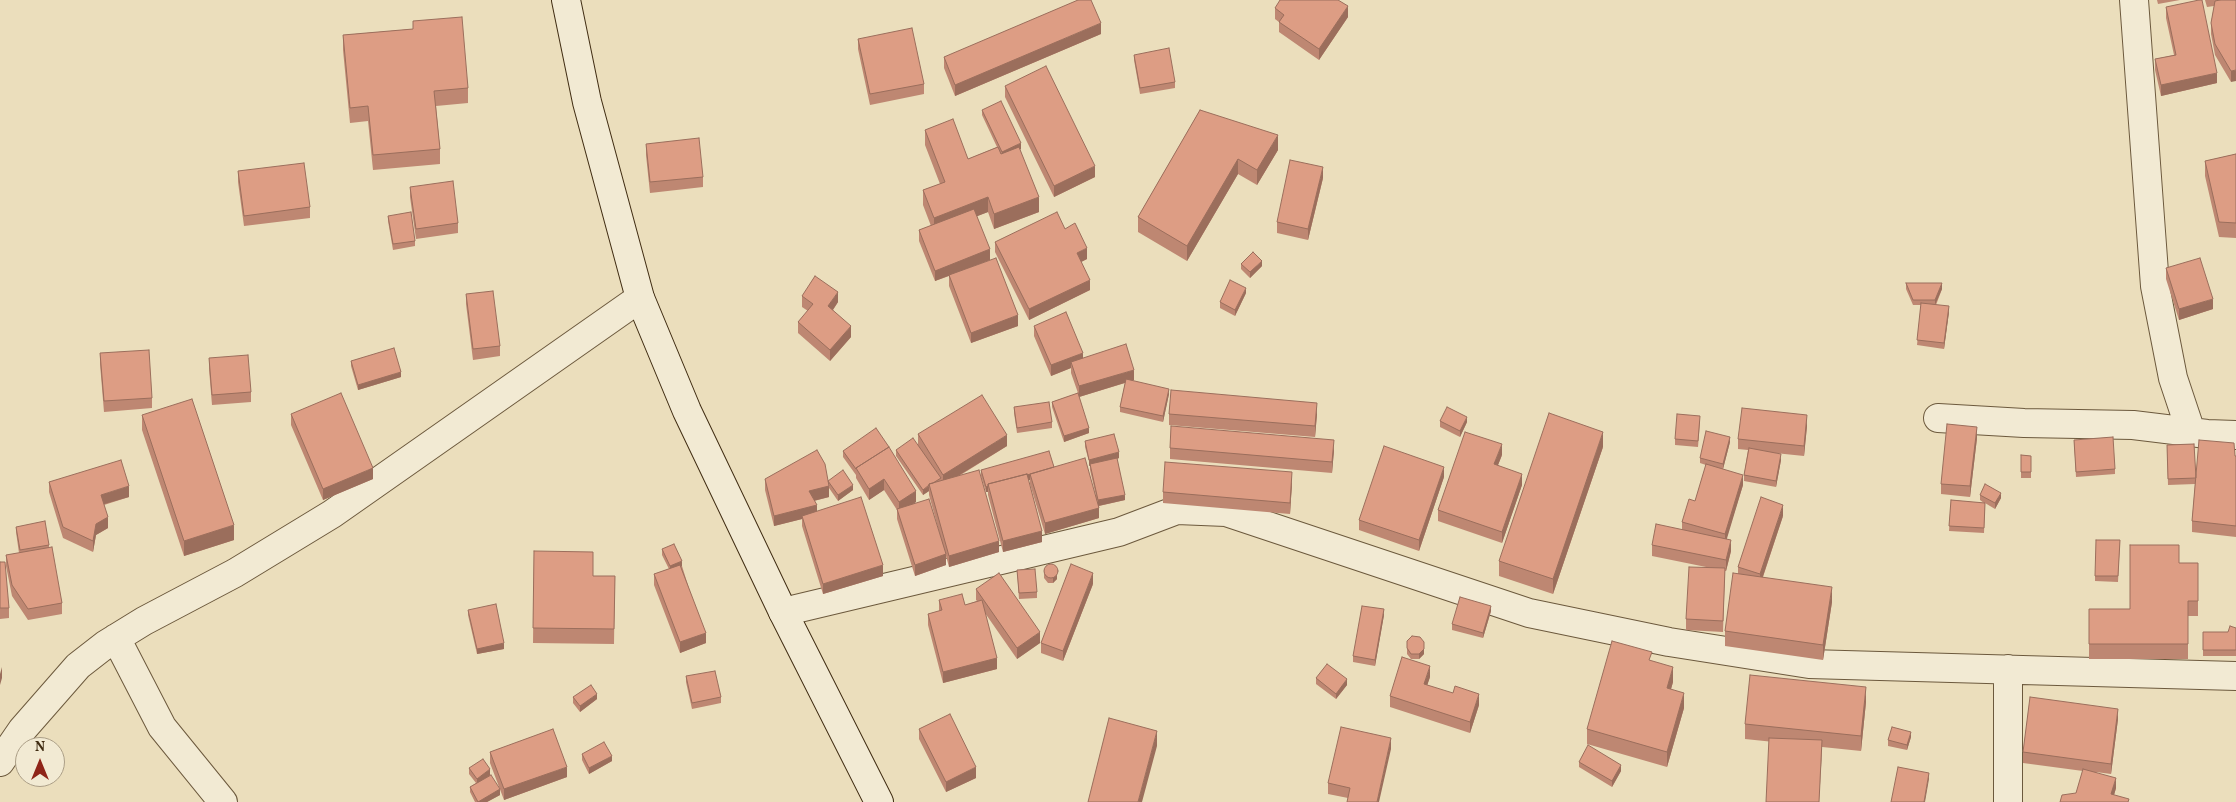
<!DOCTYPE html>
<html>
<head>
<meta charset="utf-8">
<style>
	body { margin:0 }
	#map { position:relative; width:2236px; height:802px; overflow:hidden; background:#ebdebc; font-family:Vollkorn,serif }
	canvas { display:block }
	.north { position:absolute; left:15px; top:737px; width:50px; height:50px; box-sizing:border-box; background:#f2ead3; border:1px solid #ab9e86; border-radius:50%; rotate:0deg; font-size:14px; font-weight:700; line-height:20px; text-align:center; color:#412d13 }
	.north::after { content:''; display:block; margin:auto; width:18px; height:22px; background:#8f2418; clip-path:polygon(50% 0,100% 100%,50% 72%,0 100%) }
</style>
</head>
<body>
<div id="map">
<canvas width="2236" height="802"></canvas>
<div class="north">N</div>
</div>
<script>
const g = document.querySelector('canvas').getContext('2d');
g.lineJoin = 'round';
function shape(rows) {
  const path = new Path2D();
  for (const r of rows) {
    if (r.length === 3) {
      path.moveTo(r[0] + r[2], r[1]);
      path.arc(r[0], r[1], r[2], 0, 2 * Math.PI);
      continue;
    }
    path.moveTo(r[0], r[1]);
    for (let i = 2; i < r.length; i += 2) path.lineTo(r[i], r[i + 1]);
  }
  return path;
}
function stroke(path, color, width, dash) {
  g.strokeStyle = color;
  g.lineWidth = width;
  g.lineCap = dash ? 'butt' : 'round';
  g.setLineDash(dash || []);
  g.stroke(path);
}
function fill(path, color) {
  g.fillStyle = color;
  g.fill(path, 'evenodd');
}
const street = shape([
	[2134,0,2155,286,2173,378,2191,432],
	[1938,418,2024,423,2133,425,2207,434,2236,435],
	[783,612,1119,532,1177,510,1226,512,1529,613,1669,642,1809,664,2236,676],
	[116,638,162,727,223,802],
	[2008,669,2008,802],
	[0,762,22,730,78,666,105,645,144,621,235,573,332,514,640,298]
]);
const secondary = shape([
	[566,0,587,102,640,298,687,411,783,612,879,802]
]);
stroke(street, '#6c593d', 30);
stroke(secondary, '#412d13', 30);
stroke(street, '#f2ead3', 28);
stroke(secondary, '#f2ead3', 28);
fill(shape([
	[2157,0,2180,0,2158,4],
	[2205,0,2236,0,2231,82,2215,55,2211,34,2211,23,2214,6,2207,7],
	[2166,7,2217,83,2161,96,2155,70,2155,59,2174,55,2166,18],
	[1275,8,1348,17,1319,60,1279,32,1279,22,1275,19],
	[413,21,468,88,468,103,436,106,440,149,440,164,373,170,368,121,350,123,343,50,343,35,413,29],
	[1101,34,955,96,944,68,944,57],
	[858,39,924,84,924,94,870,105,858,49],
	[1134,55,1175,82,1175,88,1140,94,1134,60],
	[1005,86,1095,177,1054,197,1005,97],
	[982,110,1021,149,1020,149,1039,212,994,229,988,212,977,216,990,260,963,270,1018,326,971,343,949,286,949,276,935,281,919,241,919,230,931,226,923,205,923,190,940,184,925,145,925,130,968,159,997,147,982,115],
	[1200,110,1278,150,1257,185,1238,174,1187,261,1138,232,1138,217],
	[646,144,703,177,703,187,650,193,646,155],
	[2236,154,2236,238,2219,237,2205,176,2205,161],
	[238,171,310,207,310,218,244,226,238,182],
	[1323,178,1308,240,1277,233,1277,222],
	[410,187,458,223,458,233,416,239,410,197],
	[388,216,415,241,415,246,393,250,388,221],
	[1065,229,1087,259,1081,262,1090,290,1029,320,995,252,995,242],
	[1241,264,1262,266,1250,278,1241,269],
	[2166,268,2213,309,2179,320,2166,279],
	[1906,283,1942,289,1936,305,1949,312,1944,349,1917,345,1921,305,1913,305,1906,289],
	[1246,293,1235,316,1220,308,1220,302],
	[466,294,500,346,500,356,473,360,466,304],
	[802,296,838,302,833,310,851,337,830,361,798,333,798,322,808,311,802,307],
	[1034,326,1083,358,1134,380,1132,381,1169,394,1163,422,1120,412,1120,407,1125,383,1079,397,1089,433,1064,442,1052,407,1052,402,1078,393,1071,373,1071,368,1051,376,1034,336],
	[100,353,152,398,152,408,104,412,100,364],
	[209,358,251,392,251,402,212,405,209,369],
	[351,361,401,377,358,390,351,366],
	[1014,407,1052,422,1052,428,1017,433,1014,413],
	[291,414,373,479,323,500,291,425],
	[1169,414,1317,414,1315,437,1169,425],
	[142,415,234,540,184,556,142,430],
	[1440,421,1467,422,1460,437,1440,427],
	[1700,421,1698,447,1675,445,1675,439],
	[1807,426,1804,456,1775,453,1781,460,1776,487,1744,481,1744,475,1748,450,1738,449,1738,439],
	[918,434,1007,446,959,476,999,552,949,567,946,556,946,565,915,576,897,519,897,510,884,490,869,500,856,478,856,475,843,457,843,451,889,448,916,502,914,503,940,535,929,495,929,491,923,495,896,456,896,450,918,444],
	[1977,438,1970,497,1941,494,1941,484],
	[2074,440,2115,469,2115,474,2076,477],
	[1085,441,1119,458,1117,459,1125,500,1099,506,1099,518,1045,534,1030,484,1030,480,1028,480,1042,542,1003,552,988,495,988,492,986,492,981,476,981,470,1054,467,1096,496,1090,470,1090,465,1085,447],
	[1730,442,1723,469,1743,485,1726,539,1731,551,1726,571,1725,571,1723,632,1686,630,1686,619,1711,568,1652,556,1652,545,1682,530,1682,522,1695,501,1706,465,1700,463,1700,458],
	[2194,444,2196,480,2235,456,2236,456,2236,537,2192,532,2192,521,2195,484,2168,485,2167,445],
	[1603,447,1553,594,1499,576,1499,561],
	[1170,448,1334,450,1332,473,1170,459],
	[1502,455,1498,465,1522,485,1502,543,1438,521,1438,510],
	[2021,455,2031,456,2031,478,2021,478],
	[1444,477,1419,551,1359,530,1359,520],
	[765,479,828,481,853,490,838,501,829,488,829,497,814,501,817,511,883,576,823,594,802,526,802,519,774,526,765,490],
	[49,482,129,497,104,505,108,528,96,535,93,552,63,538,49,492],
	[1292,483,1290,514,1163,503,1163,492],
	[1980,495,2001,498,1995,509,1985,503,1984,533,1949,531,1951,500,1984,503,1980,500],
	[1783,516,1763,577,1832,602,1823,660,1725,646,1725,631,1738,573,1738,567],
	[16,527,49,545,49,548,62,603,62,614,28,620,12,596,6,566,6,555,19,553,16,532],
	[2120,540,2118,582,2095,581,2095,576],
	[662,549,682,566,706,643,680,653,654,585,654,574,669,569,662,555],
	[534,551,593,576,615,576,614,644,533,643],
	[0,562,9,608,9,618,0,619],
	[2179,563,2198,563,2198,616,2188,616,2188,659,2089,659,2089,609,2130,609],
	[1044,568,1057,579,1053,583,1048,583,1044,578],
	[1017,570,1037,592,1037,598,1019,599],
	[1093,584,1063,661,1041,653,1041,643],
	[976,589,1040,643,1017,659,985,613,997,669,943,683,928,625,928,614,939,611,939,600,965,605,977,601,976,600],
	[468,610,504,649,477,654,468,615],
	[1491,611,1483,638,1452,630,1452,624],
	[1384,615,1375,666,1353,662,1353,656],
	[2236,628,2236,656,2203,656,2203,632,2228,632],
	[1407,641,1424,647,1424,654,1419,659,1411,659,1407,654],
	[1652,661,1673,682,1671,689,1684,708,1667,767,1587,744,1587,729],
	[686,676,721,697,721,703,692,709,686,682],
	[1430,677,1427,685,1479,705,1470,733,1390,707,1390,696],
	[1316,678,1347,685,1336,699,1316,684],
	[573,697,597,699,580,712,573,703],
	[1866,702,1861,751,1745,739,1745,724],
	[2118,719,2111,774,2096,772,2116,788,2114,795,2129,802,2076,793,2083,771,2023,763,2023,752],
	[919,729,976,778,946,792,919,739],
	[1911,737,1907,750,1888,746,1888,740],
	[1391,749,1348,798,1328,794,1328,783],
	[490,752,567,777,504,800,490,763],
	[582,754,612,761,589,774,582,760],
	[1579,762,1621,771,1612,787,1579,767],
	[469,768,490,775,500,795,487,802,475,802,470,792,470,787,476,783,469,774]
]), '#be8772');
fill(shape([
	[1348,6,1348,17,1319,60,1319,49],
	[1101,23,1101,34,955,96,955,85],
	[2236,70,2236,81,2231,82,2231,71],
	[2217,73,2217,83,2161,96,2161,85],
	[1278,135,1278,150,1257,185,1257,170],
	[1021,143,1021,149,1002,158,1002,152],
	[1238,159,1238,174,1187,261,1187,246],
	[1095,166,1095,177,1054,197,1054,186],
	[1323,167,1323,178,1308,240,1308,229],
	[988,197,988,212,934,233,934,218],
	[1039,197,1039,212,994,229,994,214],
	[1087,248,1087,259,1077,264,1077,253],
	[990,249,990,260,935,281,935,271],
	[1262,261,1262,266,1250,278,1250,272],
	[1090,280,1090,290,1029,320,1029,309],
	[1942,283,1942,289,1935,305,1935,300],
	[1246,288,1246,293,1235,316,1235,310],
	[838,292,838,302,828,317,828,306],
	[2213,299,2213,309,2179,320,2179,309],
	[1949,306,1949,312,1944,349,1944,343],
	[1018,315,1018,326,971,343,971,333],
	[851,326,851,337,830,361,830,350],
	[1083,353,1083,363,1071,362,1071,368,1051,376,1051,365],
	[1134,370,1134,380,1079,397,1079,386],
	[401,372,401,377,358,390,358,385],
	[1169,389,1169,394,1163,422,1163,416],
	[1317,403,1317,414,1315,437,1315,426],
	[1807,415,1807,426,1804,456,1804,446],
	[1467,417,1467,422,1460,437,1460,431],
	[1977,427,1977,438,1970,497,1970,486],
	[1089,428,1089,433,1064,442,1064,436],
	[1603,432,1603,447,1553,594,1553,579],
	[1007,435,1007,446,943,485,943,475],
	[1730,437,1730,442,1723,469,1723,464],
	[1334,440,1334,450,1332,473,1332,462],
	[1502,444,1502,455,1494,475,1494,464],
	[1119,452,1119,458,1089,466,1089,460],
	[1781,454,1781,460,1776,487,1776,481],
	[1444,467,1444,477,1419,551,1419,540],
	[373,468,373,479,323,500,323,489],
	[1292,472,1292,483,1290,514,1290,503],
	[1030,474,1030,480,990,491],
	[1522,474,1522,485,1502,543,1502,532],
	[1743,475,1743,485,1725,545,1725,534],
	[884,479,884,490,869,500,869,489],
	[853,485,853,490,838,501,838,495],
	[129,486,129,497,101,505,101,495],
	[829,486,829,497,809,502,809,491],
	[929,486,929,491,923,495,923,490],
	[988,486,988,492,986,492,986,487],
	[916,491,916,502,899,513,899,502],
	[2001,493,2001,498,1995,509,1995,503],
	[1125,495,1125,500,1098,506,1098,500],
	[817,505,817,515,802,516,802,519,774,526,774,516],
	[1783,505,1783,516,1760,585,1760,574],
	[1099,508,1099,518,1045,534,1045,523],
	[108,517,108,528,96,535,93,552,93,541,96,524],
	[234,525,234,540,184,556,184,541],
	[1042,531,1042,542,1003,552,1003,541],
	[1731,540,1731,551,1726,571,1726,560],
	[999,541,999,552,949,567,949,556],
	[946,554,946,565,915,576,915,565],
	[682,561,682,566,670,571,670,566],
	[883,565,883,576,823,594,823,584],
	[1057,573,1057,579,1053,583,1053,577],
	[1093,573,1093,584,1063,661,1063,651],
	[1832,587,1832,602,1823,660,1823,645],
	[1491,606,1491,611,1483,638,1483,633],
	[1384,609,1384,615,1375,666,1375,660],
	[1040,632,1040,643,1017,659,1017,648],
	[706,633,706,643,680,653,680,642],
	[1424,642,1424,654,1419,659,1419,654],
	[504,643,504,649,477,654,477,649],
	[997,658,997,669,943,683,943,672],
	[1430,666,1430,677,1424,695,1424,684],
	[2,667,2,678,0,685,0,674],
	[1673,667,1673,682,1667,703,1667,688],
	[1347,679,1347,685,1336,699,1336,694],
	[1866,687,1866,702,1861,751,1861,736],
	[1684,693,1684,708,1667,767,1667,752],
	[597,694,597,699,580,712,580,706],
	[1479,694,1479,705,1470,733,1470,722],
	[2118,709,2118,719,2111,774,2111,764],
	[1157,731,1157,746,1142,802,1138,802],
	[1911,732,1911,737,1907,750,1907,745],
	[1391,738,1391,749,1379,802,1377,802],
	[1822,740,1822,751,1819,802],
	[612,756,612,761,589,774,589,768],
	[1621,765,1621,771,1612,787,1612,781],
	[567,767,567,777,504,800,504,789],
	[976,767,976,778,946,792,946,782],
	[490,769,490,775,477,784,477,779],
	[1929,773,1929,779,1925,802,1924,802],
	[2116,778,2116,788,2112,802,2111,794],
	[500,789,500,795,487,802,478,802]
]), '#9b6e5c');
const building = shape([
	[1078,0,1091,0,1101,23,955,85,944,57,1078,0],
	[1280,0,1338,0,1348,6,1319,49,1279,22,1284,15,1275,8,1280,0],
	[2199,0,2202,0,2217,73,2161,85,2155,59,2176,55,2166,7,2199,0],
	[2220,0,2236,0,2236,70,2231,71,2215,44,2211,23,2215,1,2220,0],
	[462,17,468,88,434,91,440,149,373,155,368,106,350,108,343,35,413,29,413,21,462,17],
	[912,28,924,84,870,94,858,39,912,28],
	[1169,48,1175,82,1140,88,1134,55,1169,48],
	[1046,66,1095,166,1054,186,1005,86,1046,66],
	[1001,101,1021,143,1002,152,982,110,1001,101],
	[1200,110,1278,135,1257,170,1238,159,1187,246,1138,217,1200,110],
	[953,119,968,159,998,147,1001,154,1019,147,1039,197,994,214,988,197,934,218,923,190,945,182,925,130,953,119],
	[699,138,703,177,650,182,646,144,699,138],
	[2236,154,2236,223,2219,222,2205,161,2236,154],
	[1290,160,1323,167,1308,229,1277,222,1290,160],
	[304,163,310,207,244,216,238,171,304,163],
	[453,181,458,223,416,229,410,187,453,181],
	[974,209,990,249,935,271,919,230,974,209],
	[411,212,415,241,393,244,388,216,411,212],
	[1057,212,1065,229,1075,223,1087,248,1077,253,1090,280,1029,309,995,242,1057,212],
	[1253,252,1262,261,1250,272,1241,264,1253,252],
	[996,258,1018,315,971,333,949,275,996,258],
	[2200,258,2213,299,2179,309,2166,268,2200,258],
	[815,276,838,292,828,306,851,326,830,350,798,322,813,304,802,296,815,276],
	[1230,280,1246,288,1235,310,1220,302,1230,280],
	[1906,283,1942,283,1935,300,1913,300,1906,283],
	[493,291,500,346,473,349,466,294,493,291],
	[1921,303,1949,306,1944,343,1917,340,1921,303],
	[1066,312,1083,353,1051,365,1034,326,1066,312],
	[1126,344,1134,370,1079,386,1071,362,1126,344],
	[394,348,401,372,358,385,351,361,394,348],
	[149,350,152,398,104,401,100,353,149,350],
	[248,355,251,392,212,395,209,358,248,355],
	[1126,379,1169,389,1163,416,1120,407,1126,379],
	[1171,390,1317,403,1315,426,1169,414,1171,390],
	[341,393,373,468,323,489,291,414,341,393],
	[1078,393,1089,428,1064,436,1052,402,1078,393],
	[982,395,1007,435,943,475,918,434,982,395],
	[192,399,234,525,184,541,142,415,192,399],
	[1049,402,1052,422,1017,428,1014,407,1049,402],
	[1447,407,1467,417,1460,431,1440,421,1447,407],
	[1742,408,1807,415,1804,446,1738,439,1742,408],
	[1549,413,1603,432,1553,579,1499,561,1549,413],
	[1677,414,1700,416,1698,441,1675,439,1677,414],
	[1947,424,1977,427,1970,486,1941,484,1947,424],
	[1171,426,1334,440,1332,462,1170,448,1171,426],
	[876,428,889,447,856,468,856,469,843,451,876,428],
	[1706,431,1730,437,1723,464,1700,458,1706,431],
	[1465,432,1502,444,1494,464,1522,474,1502,532,1438,510,1465,432],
	[1114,434,1119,452,1089,460,1085,441,1114,434],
	[2113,437,2115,469,2076,472,2074,440,2113,437],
	[913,438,941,478,933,483,929,484,929,485,923,490,896,450,913,438],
	[2199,440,2234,443,2235,456,2236,456,2236,526,2192,521,2199,440],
	[2194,444,2196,478,2168,479,2167,445,2194,444],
	[1384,446,1444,467,1419,540,1359,520,1384,446],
	[889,447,916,491,899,502,884,479,869,489,856,468,889,447],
	[1749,448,1781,454,1776,481,1744,475,1749,448],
	[817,450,825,464,829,486,809,491,817,505,774,516,765,479,817,450],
	[1049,451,1054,467,1027,475,1027,474,988,484,988,486,986,487,981,470,1049,451],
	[2021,455,2031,456,2031,472,2021,472,2021,455],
	[1085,458,1099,508,1045,523,1030,474,1085,458],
	[1117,458,1125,495,1098,500,1090,464,1117,458],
	[121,460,129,486,101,495,108,517,96,524,93,541,63,527,49,482,121,460],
	[1165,462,1292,472,1290,503,1163,492,1165,462],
	[1706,464,1743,475,1725,534,1682,522,1689,499,1695,501,1706,464],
	[843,470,853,485,838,495,828,481,843,470],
	[979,470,999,541,949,556,929,484,979,470],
	[1027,474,1042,531,1003,541,988,484,1027,474],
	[1985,484,2001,493,1995,503,1980,495,1985,484],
	[861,497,883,565,823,584,802,516,861,497],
	[1761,497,1783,505,1760,574,1738,567,1761,497],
	[929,499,946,554,915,565,897,509,929,499],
	[1951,500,1985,503,1984,528,1949,526,1951,500],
	[45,521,49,545,20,550,16,527,45,521],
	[1656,524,1731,540,1726,560,1652,545,1656,524],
	[2096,540,2120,540,2118,576,2095,576,2096,540],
	[674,544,682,561,670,566,662,549,674,544],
	[2130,545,2179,545,2179,563,2198,563,2198,601,2188,601,2188,644,2089,644,2089,609,2130,609,2130,545],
	[52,547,62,603,28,609,12,585,6,555,52,547],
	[534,551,593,552,593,576,615,576,614,629,533,628,534,551],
	[0,562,5,562,9,608,0,608,0,562],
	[1071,564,1093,573,1063,651,1041,643,1071,564],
	[1051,571,7],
	[680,565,706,633,680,642,654,574,680,565],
	[1689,567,1725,568,1723,621,1686,619,1689,567],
	[1035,569,1037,592,1019,593,1017,570,1035,569],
	[999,573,1040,632,1017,648,976,589,999,573],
	[1733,573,1832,587,1823,645,1725,631,1733,573],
	[962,594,965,605,982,600,997,658,943,672,928,614,942,610,939,600,962,594],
	[1460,597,1491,606,1483,633,1452,624,1460,597],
	[496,604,504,643,477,649,468,610,496,604],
	[1362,606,1384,609,1375,660,1353,656,1362,606],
	[2230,626,2236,628,2236,650,2203,650,2203,632,2228,632,2230,626],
	[1412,636,1420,637,1424,642,1424,649,1419,654,1411,654,1407,648,1407,641,1412,636],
	[1612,641,1652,652,1649,660,1673,667,1667,688,1684,693,1667,752,1587,729,1612,641],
	[1402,657,1430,666,1424,684,1453,693,1455,686,1479,694,1470,722,1390,696,1402,657],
	[1327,664,1347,679,1336,694,1316,678,1327,664],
	[715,671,721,697,692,703,686,676,715,671],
	[1750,675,1866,687,1861,736,1745,724,1750,675],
	[591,685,597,694,580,706,573,697,591,685],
	[2030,697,2118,709,2111,764,2023,752,2030,697],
	[950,714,976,767,946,782,919,729,950,714],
	[1109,718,1157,731,1138,802,1088,802,1109,718],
	[1341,727,1391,738,1377,802,1347,802,1350,788,1328,783,1341,727],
	[1892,727,1911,732,1907,745,1888,740,1892,727],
	[553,729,567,767,504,789,490,752,553,729],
	[1769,738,1822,740,1819,802,1766,802,1769,738],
	[604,742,612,756,589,768,582,754,604,742],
	[1588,745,1621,765,1612,781,1579,762,1588,745],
	[483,759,490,769,477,779,469,768,483,759],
	[1898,767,1929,773,1924,802,1891,802,1898,767],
	[2083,769,2116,778,2111,794,2129,799,2128,802,2060,802,2062,795,2076,793,2083,769],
	[491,775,500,789,478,802,470,787,491,775]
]);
fill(building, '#dd9d84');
stroke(building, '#9b6e5c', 1);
</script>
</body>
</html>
